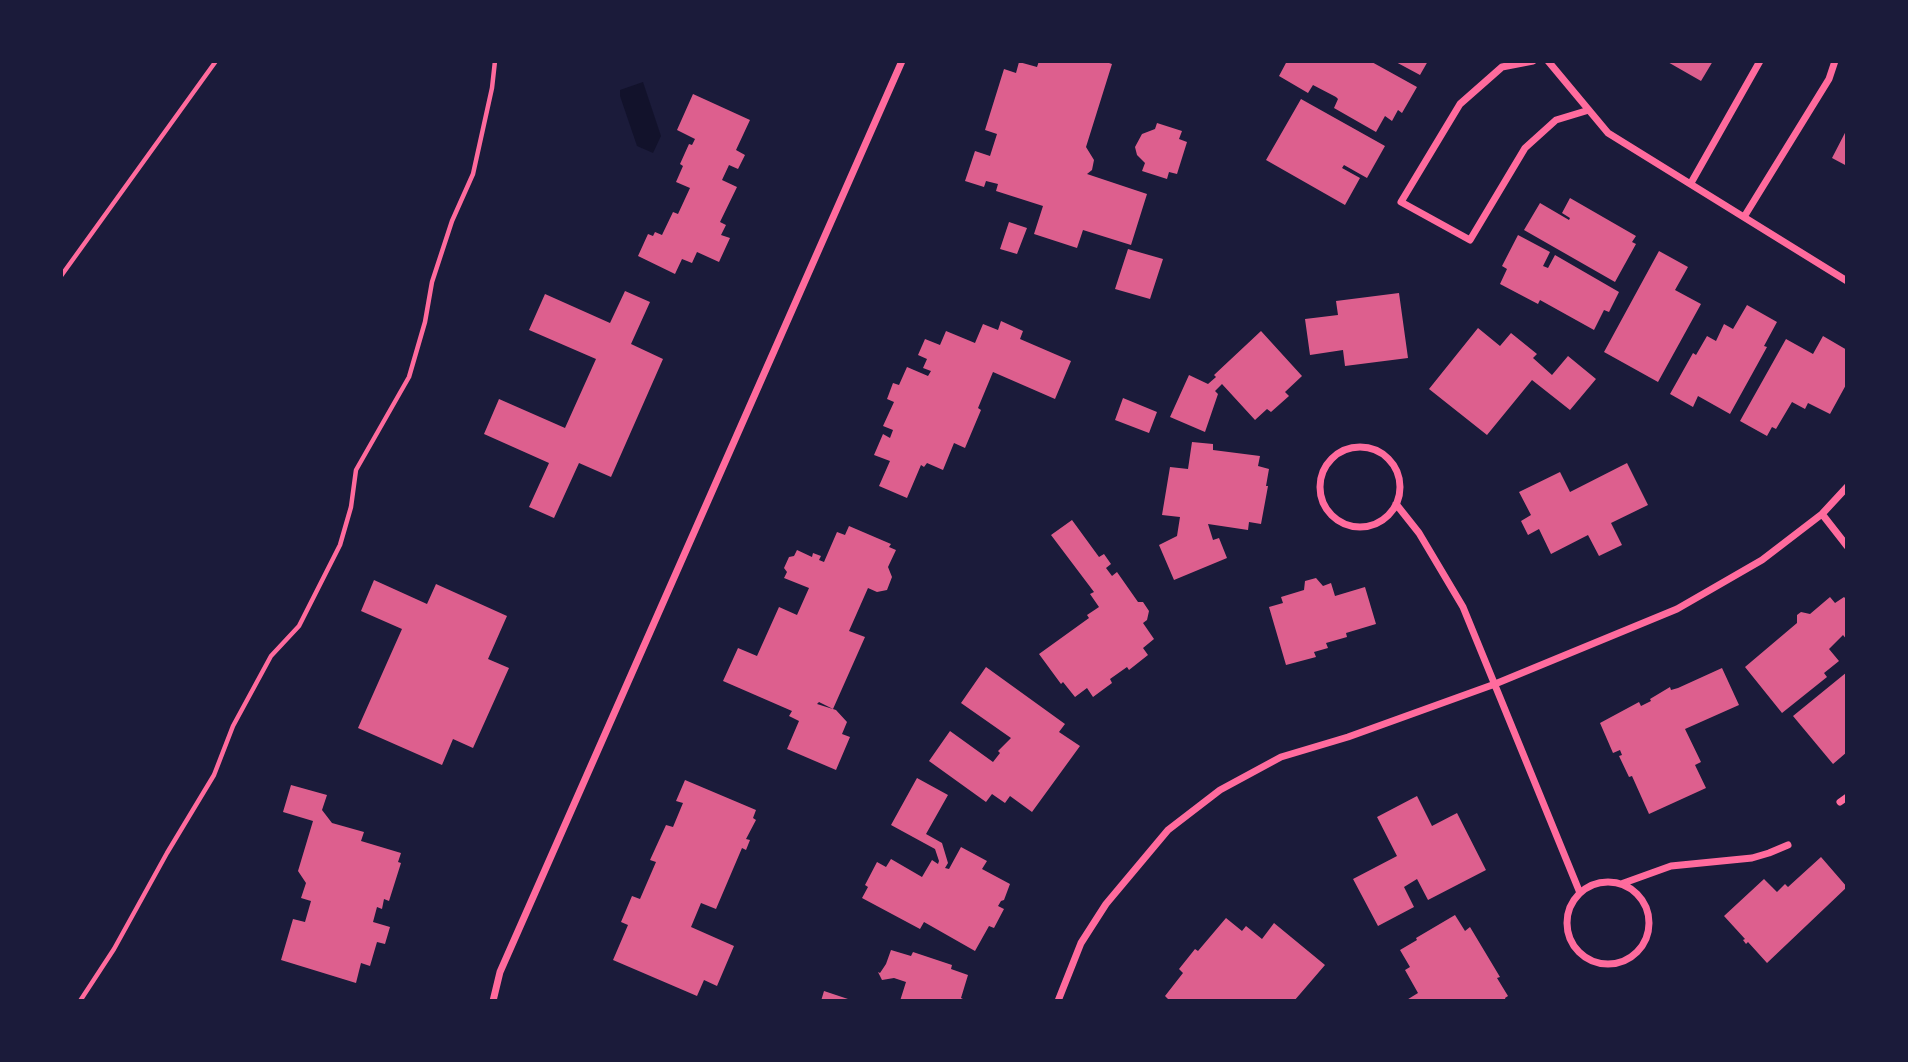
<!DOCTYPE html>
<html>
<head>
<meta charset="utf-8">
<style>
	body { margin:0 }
	#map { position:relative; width:1908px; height:1062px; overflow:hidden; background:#1b1b3a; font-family:"Exo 2",sans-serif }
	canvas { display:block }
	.frame { position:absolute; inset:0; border:63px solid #1b1b3a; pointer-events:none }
</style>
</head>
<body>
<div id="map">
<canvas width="1908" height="1062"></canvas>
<div class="frame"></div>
</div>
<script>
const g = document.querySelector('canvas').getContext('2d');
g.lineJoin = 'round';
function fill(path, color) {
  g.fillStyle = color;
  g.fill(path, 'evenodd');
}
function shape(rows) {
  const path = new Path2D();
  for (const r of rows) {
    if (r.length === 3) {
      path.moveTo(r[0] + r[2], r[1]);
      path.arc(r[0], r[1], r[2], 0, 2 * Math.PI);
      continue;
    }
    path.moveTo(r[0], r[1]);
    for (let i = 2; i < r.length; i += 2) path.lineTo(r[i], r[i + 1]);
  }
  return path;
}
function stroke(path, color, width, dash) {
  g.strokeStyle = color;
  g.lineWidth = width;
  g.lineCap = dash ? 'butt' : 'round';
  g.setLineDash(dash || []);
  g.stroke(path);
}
fill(shape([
	[643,82,661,136,653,153,637,146,620,96,620,90]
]), '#12122b');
fill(shape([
	[1039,61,1103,61,1112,64,1086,147,1094,160,1092,170,1087,174,1147,194,1131,245,1083,230,1077,248,1034,234,1043,206,996,191,998,184,986,181,984,187,965,181,975,151,990,156,997,134,985,130,1004,69,1016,73,1019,62,1037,67],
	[1287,61,1370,61,1417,87,1402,113,1398,110,1392,121,1385,116,1376,132,1334,108,1338,99,1336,97,1313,85,1308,93,1279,76],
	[1394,61,1428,61,1420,75],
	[1666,61,1713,61,1701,81],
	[693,94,750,120,736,150,745,155,738,169,729,165,722,180,737,187,720,222,726,225,721,235,730,238,719,262,697,252,692,263,682,259,675,274,638,256,648,234,653,236,655,232,662,235,673,212,678,214,690,188,676,182,683,166,680,164,689,144,692,145,695,139,677,130],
	[1301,99,1385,146,1367,178,1344,165,1342,168,1360,178,1345,205,1266,160],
	[1157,123,1182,131,1179,139,1187,142,1177,174,1169,172,1167,179,1142,171,1145,163,1137,155,1135,147,1142,134,1155,129],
	[1847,129,1847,166,1832,158],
	[1570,198,1636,236,1632,242,1636,244,1615,282,1524,230,1540,203,1569,220,1570,218,1562,213],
	[1009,222,1027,228,1017,254,1000,249],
	[1518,235,1550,252,1543,266,1548,268,1555,255,1619,292,1609,312,1604,310,1594,330,1540,300,1538,304,1500,284,1507,269,1502,266],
	[1128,249,1163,259,1150,299,1115,289],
	[1659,251,1688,267,1675,290,1701,304,1658,382,1604,352],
	[625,291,650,302,631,344,663,359,611,477,579,463,554,518,529,507,549,463,484,434,499,399,565,428,596,359,529,330,545,294,610,323],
	[1399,293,1408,358,1345,366,1343,350,1310,355,1305,319,1338,315,1336,301],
	[1747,305,1777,322,1764,346,1767,347,1730,414,1698,396,1693,407,1670,394,1693,353,1696,355,1707,336,1716,341,1724,324,1733,329],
	[1001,321,1023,331,1020,339,1071,361,1055,399,993,372,978,408,981,410,965,448,954,443,943,470,927,463,924,467,921,465,907,498,879,486,890,461,874,455,883,434,890,438,893,430,883,426,894,402,887,399,893,383,899,385,907,367,928,376,931,371,923,368,927,359,918,355,925,339,940,345,946,331,975,343,983,324,998,330],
	[1478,328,1500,346,1511,333,1537,354,1533,358,1552,375,1568,356,1596,379,1570,410,1532,380,1487,435,1429,389],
	[1261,331,1302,376,1285,392,1289,396,1271,412,1267,409,1255,420,1222,384,1215,391,1218,394,1205,432,1170,417,1189,375,1208,384,1216,377,1214,375],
	[1823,336,1847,350,1847,383,1830,414,1808,403,1805,409,1792,402,1776,429,1772,427,1767,436,1740,421,1786,339,1813,354],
	[1123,398,1157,412,1149,433,1115,420],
	[1192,442,1213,444,1213,450,1260,456,1258,466,1269,469,1266,486,1268,486,1261,524,1249,522,1248,530,1208,524,1213,540,1219,538,1227,558,1174,580,1159,545,1177,536,1180,517,1162,515,1170,467,1188,469],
	[1627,463,1648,505,1611,523,1622,545,1599,556,1588,535,1551,554,1539,529,1528,535,1521,521,1531,515,1519,492,1560,472,1570,492],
	[1072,520,1099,557,1104,554,1111,564,1106,568,1112,576,1117,572,1138,602,1143,602,1149,611,1147,620,1143,623,1154,639,1143,648,1148,655,1129,670,1127,667,1110,679,1112,683,1093,697,1087,688,1075,697,1063,682,1061,684,1039,654,1089,618,1087,615,1099,607,1090,594,1094,592,1051,535],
	[849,526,891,544,889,547,896,550,888,567,892,577,887,590,877,592,868,588,849,631,865,637,833,709,819,702,817,704,836,710,847,722,842,734,850,737,836,770,787,749,799,721,789,716,792,711,723,681,738,648,757,656,779,607,797,615,809,588,784,578,787,572,784,568,789,557,794,556,797,550,812,557,813,553,821,556,819,560,824,562,837,532,845,535],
	[1316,578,1323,586,1331,583,1335,596,1365,587,1376,624,1346,633,1347,637,1326,643,1328,648,1314,652,1316,657,1286,665,1269,607,1283,603,1281,597,1304,590,1305,581],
	[374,580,427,604,436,584,507,616,488,659,509,668,473,748,453,739,442,765,358,728,402,629,361,611],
	[1830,597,1835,603,1844,597,1847,600,1847,640,1843,635,1829,649,1839,661,1824,673,1827,677,1782,713,1745,667,1797,623,1797,615,1801,612,1810,614],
	[986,667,1065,724,1059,732,1080,746,1032,812,1010,796,1005,803,992,794,986,802,929,761,950,731,993,762,1000,753,998,751,1011,738,961,703],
	[1722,668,1739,705,1685,729,1701,762,1695,765,1706,788,1649,814,1632,776,1629,777,1619,756,1622,755,1620,750,1613,753,1600,723,1639,702,1641,706,1651,701,1650,699,1670,687,1671,690,1678,688],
	[1847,672,1847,752,1833,764,1793,716],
	[917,778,948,795,926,834,942,843,948,863,945,868,949,869,961,847,987,861,982,869,1010,884,1004,900,1001,901,998,906,1004,909,994,928,989,926,975,951,924,922,920,929,862,898,868,887,865,885,877,862,886,867,891,859,922,877,932,860,938,864,939,861,935,849,891,825],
	[685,780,756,810,753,818,756,820,746,839,750,840,746,850,742,848,716,909,701,903,691,927,734,946,717,986,704,980,697,996,613,960,628,925,621,922,632,896,640,899,656,862,650,860,666,825,673,827,683,803,676,801],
	[291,785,327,795,322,810,332,823,364,832,361,841,401,853,398,862,401,863,389,901,384,899,382,909,377,907,373,922,390,927,385,944,377,942,370,966,361,963,356,983,281,960,293,919,305,922,311,901,301,898,306,883,298,871,313,821,283,812],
	[1417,796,1432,826,1457,813,1486,870,1428,900,1417,879,1404,887,1414,907,1378,926,1353,879,1397,856,1377,817],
	[1821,857,1847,887,1767,963,1748,942,1746,944,1743,940,1745,939,1724,916,1764,879,1777,892,1785,884,1788,887],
	[1455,915,1465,931,1470,927,1500,977,1497,978,1508,996,1505,998,1506,1001,1405,1001,1418,993,1405,970,1410,967,1400,950,1417,940,1416,938],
	[1226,918,1242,931,1246,926,1262,939,1274,923,1325,965,1294,1001,1166,1001,1168,999,1165,996,1183,973,1179,969,1195,949,1198,951],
	[891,950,911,956,913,952,952,965,951,969,968,975,961,998,967,1001,900,1001,906,982,894,978,882,980,878,972,880,973,886,964],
	[824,991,851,1000,851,1001,821,1001]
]), '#dd5f8e');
stroke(shape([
	[61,276,216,61],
	[80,1001,114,949,167,853,214,775,233,726,271,656,299,626,340,545,351,507,356,470,409,377,425,322,432,282,452,221,473,174,492,88,495,61]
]), '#ff6b9d', 4.5);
stroke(shape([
	[1533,61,1502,67,1460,104,1401,202,1470,240,1525,148,1556,120,1589,110],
	[1548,61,1608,133,1847,281],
	[1691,183,1760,61],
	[1744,217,1829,79,1835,61],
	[1360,487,40],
	[1396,504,1419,533,1463,607,1580,893],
	[1822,514,1847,546],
	[1840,802,1847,797],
	[1608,923,41],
	[1621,884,1671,866,1752,858,1769,853,1788,845],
	[493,1001,500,972,902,61],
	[1058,1001,1081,943,1106,904,1168,830,1220,790,1281,757,1348,737,1495,684,1677,609,1762,560,1822,514,1847,487]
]), '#ff6b9d', 7);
</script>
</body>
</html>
